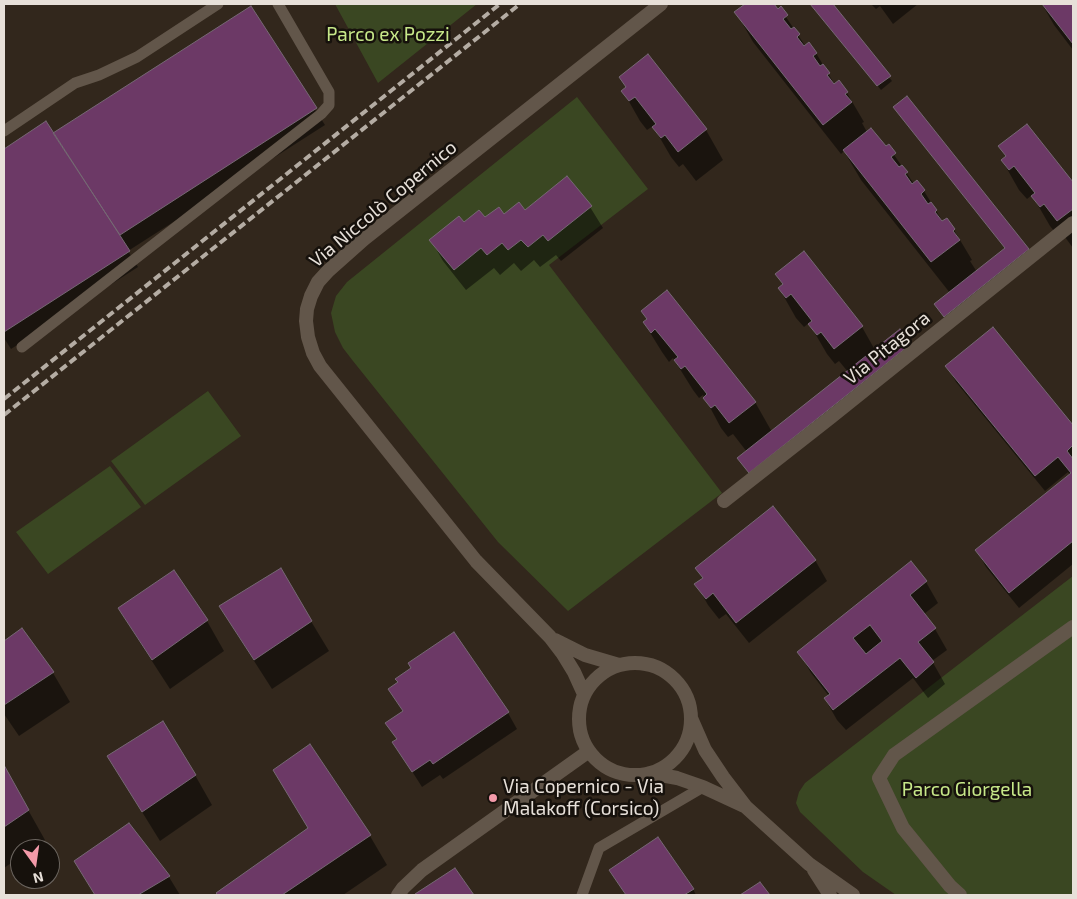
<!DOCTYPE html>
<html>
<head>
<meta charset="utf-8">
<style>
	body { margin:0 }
	#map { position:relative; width:1077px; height:899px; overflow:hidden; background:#32271c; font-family:"Exo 2",sans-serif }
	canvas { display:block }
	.frame { position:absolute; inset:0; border:5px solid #e7e0d9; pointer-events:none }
	.north { position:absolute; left:10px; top:839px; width:50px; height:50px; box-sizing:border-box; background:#16110c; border:1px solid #6a645e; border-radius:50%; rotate:166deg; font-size:14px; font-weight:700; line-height:20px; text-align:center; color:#e7e0d9 }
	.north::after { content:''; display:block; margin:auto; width:18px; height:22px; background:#f39aa9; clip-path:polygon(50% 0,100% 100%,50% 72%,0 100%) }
</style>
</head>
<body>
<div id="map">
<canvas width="1077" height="899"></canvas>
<div class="frame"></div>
<div class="north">N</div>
</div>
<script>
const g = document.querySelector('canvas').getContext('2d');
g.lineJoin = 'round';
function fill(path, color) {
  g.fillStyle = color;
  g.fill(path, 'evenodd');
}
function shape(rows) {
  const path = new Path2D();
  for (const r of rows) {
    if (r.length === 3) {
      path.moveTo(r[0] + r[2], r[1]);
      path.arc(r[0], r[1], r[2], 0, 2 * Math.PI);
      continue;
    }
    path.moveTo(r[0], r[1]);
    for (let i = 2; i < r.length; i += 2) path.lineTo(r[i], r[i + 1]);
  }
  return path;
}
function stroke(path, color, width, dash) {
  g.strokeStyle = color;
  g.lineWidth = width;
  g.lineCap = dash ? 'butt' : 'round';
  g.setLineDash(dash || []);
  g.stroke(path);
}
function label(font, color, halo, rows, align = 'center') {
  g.font = font + ' "Exo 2",sans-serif';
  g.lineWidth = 5;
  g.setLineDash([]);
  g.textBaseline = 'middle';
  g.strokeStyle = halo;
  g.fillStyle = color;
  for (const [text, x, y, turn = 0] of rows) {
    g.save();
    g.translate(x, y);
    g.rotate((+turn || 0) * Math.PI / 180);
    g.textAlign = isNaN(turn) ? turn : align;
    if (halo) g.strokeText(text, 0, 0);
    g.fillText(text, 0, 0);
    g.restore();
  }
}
fill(shape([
	[335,4,477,4,378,83],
	[577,97,648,189,549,265,722,493,568,611,498,542,353,361,343,348,335,332,331,313,336,296,347,282],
	[208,391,241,436,145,505,111,461],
	[110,466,141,507,48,574,16,532],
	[1073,576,1073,895,896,895,863,872,800,812,796,803,799,792,805,783]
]), '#3a4722');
fill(shape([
	[747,4,772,4,778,10,780,8,806,47,816,53,835,85,847,93,864,122,862,123,867,132,886,148,888,146,914,184,917,182,924,191,943,222,946,220,954,230,972,260,970,261,977,272,1028,250,1030,255,947,321,938,309,950,293,861,180,844,151,841,154,753,42,736,12],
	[810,4,831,4,892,81,881,90],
	[871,4,918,4,893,24,880,6,876,9],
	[1042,4,1073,4,1073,50,1054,25],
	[250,8,325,125,128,251,138,267,11,349,4,338,4,150,46,123,53,135],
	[647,56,706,130,723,160,696,181,683,164,679,167,671,157,653,126,647,130,640,121,623,91,627,88],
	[1027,125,1073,184,1073,248,1062,233,1058,236,1050,226,1032,195,1027,199,1019,190,1002,160,1006,157,1000,146],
	[590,207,603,228,561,261,556,255,540,267,534,260,521,271,514,263,500,275,494,268,466,290,443,261,431,240,464,223,525,212],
	[804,253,862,327,875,350,899,331,910,345,752,477,738,459,747,452,733,434,728,437,721,428,705,398,703,395,699,398,693,390,673,358,669,362,662,352,644,323,648,320,642,311,755,402,772,432,848,372,839,361,835,364,827,354,809,323,804,327,796,318,779,288,783,285,777,274],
	[993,329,1073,427,1073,564,1019,608,986,567,977,551,1070,475,1068,472,1045,491,956,382,947,366],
	[815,560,827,581,749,643,726,614,719,619,708,605,696,584,703,579,696,568],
	[911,563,926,582,938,603,924,614,935,629,947,650,932,661,945,684,928,698,913,678,846,730,837,720,825,699,829,696,811,673,799,652],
	[280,570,329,651,272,689,238,636,221,606],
	[174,571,207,621,224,651,170,689,137,638,119,609],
	[22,630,53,673,70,702,19,736,4,714,4,642],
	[454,633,508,713,517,729,443,779,440,775,422,787,394,743,397,740,387,723,403,712,390,689,399,683,412,668],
	[4,767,45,840,32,849,20,849,20,857,4,868],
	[195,775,212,805,160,841,126,786],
	[129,825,169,877,180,895,95,895,75,861],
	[370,836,387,865,343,895,219,895,218,894],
	[455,870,472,895,418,895,417,894],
	[611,870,693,889,696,895,625,895]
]), '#0007');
const building = shape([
	[745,4,774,4,778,9,781,6,788,15,783,19,791,29,794,27,800,34,797,37,804,46,809,42,817,53,813,56,820,66,823,64,830,73,827,75,834,84,839,80,848,92,845,94,852,102,823,125,734,12,745,4],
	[810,4,833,4,891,76,877,86,810,4],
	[1042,4,1073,4,1073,44,1042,4],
	[251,6,317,108,120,235,53,133,251,6],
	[648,54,707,129,678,152,665,135,661,138,652,127,656,124,635,97,629,101,621,91,626,87,619,77,648,54],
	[907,96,1029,249,944,317,934,304,1005,248,893,107,907,96],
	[46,121,130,251,4,332,4,149,46,121],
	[1027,124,1073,182,1073,209,1057,221,1044,204,1040,207,1031,196,1035,193,1014,166,1009,170,1001,160,1006,156,998,146,1027,124],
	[871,128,886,146,889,144,896,153,891,157,899,167,902,165,908,172,905,174,912,184,917,180,925,190,921,194,928,204,931,202,937,210,935,212,942,221,947,218,955,229,953,231,960,240,931,262,843,150,871,128],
	[567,176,592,206,548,241,543,235,528,247,521,240,508,250,502,243,487,255,481,248,454,270,429,240,459,216,464,222,479,210,485,217,499,207,504,214,519,202,525,210,567,176],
	[804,251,863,326,834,349,821,332,817,335,808,324,812,321,791,294,786,298,778,288,783,284,775,274,804,251],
	[667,290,756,402,729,423,715,405,711,408,703,398,707,394,685,366,681,369,674,360,678,357,655,329,651,333,643,322,647,319,641,311,667,290],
	[993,327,1073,425,1073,445,1067,451,1073,459,1073,541,1009,593,975,550,1071,473,1058,457,1035,476,945,366,993,327],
	[900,329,911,344,749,473,737,458,900,329],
	[773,506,816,560,736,623,713,593,706,599,694,584,703,578,695,568,773,506],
	[911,561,927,581,910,595,936,628,918,642,934,662,916,678,900,658,833,710,824,698,830,694,797,652,911,561],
	[870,625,882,641,866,654,853,638,870,625],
	[281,568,312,621,254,660,219,606,281,568],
	[174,570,208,620,152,660,118,608,174,570],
	[22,628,54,672,4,705,4,641,22,628],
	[454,632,509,712,433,764,430,760,412,772,392,742,397,739,385,723,403,711,388,689,398,682,395,679,411,668,408,663,454,632],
	[163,721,196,775,142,812,107,756,163,721],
	[310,744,371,835,282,895,218,895,216,893,308,828,273,770,310,744],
	[4,765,29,810,4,827,4,765],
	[129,823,170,876,138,895,95,895,74,861,129,823],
	[658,837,694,889,684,895,626,895,609,870,658,837],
	[455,868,474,895,416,895,415,894,455,868],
	[760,882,770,895,740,895,760,882]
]);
fill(building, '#6c3966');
stroke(building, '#766874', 1);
stroke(shape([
	[4,131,75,83,99,75,137,57,218,4],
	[22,347,321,114,329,105,329,92,278,4],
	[582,895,599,848,703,787]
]), '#62564a', 11);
stroke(shape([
	[724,501,831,417,1073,223],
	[960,895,950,886,903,828,879,778,894,755,1073,627]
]), '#62564a', 14);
stroke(shape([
	[555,640,585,655,619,665],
	[635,719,56],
	[584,694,574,672,563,654,550,637,476,561,320,366,313,353,308,337,306,321,307,309,311,296,318,282,328,271,364,239,661,4],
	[691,718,705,750,723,777,746,807,809,864,853,895],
	[650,773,677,778,703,787,744,806],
	[814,870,830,895],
	[398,895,403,888,422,870,589,751]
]), '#62564a', 14);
stroke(shape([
	[4,399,500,4],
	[4,415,520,4]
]), '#b4aca3', 4, [8, 4]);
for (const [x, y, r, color] of [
	[493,798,5,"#f39aa9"]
]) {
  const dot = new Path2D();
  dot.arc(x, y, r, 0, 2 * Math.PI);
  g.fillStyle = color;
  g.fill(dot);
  stroke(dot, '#16110c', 2);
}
label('19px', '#c7e889', '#16110c', [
	["Parco ex Pozzi",388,35],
	["Parco Giorgella",967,790]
]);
label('19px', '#e7e0d9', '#16110c', [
	["Via Niccolò Copernico",383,204,-40],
	["Via Pitagora",887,348,-39]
]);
label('19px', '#e7e0d9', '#16110c', [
	["Via Copernico - Via",503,787],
	["Malakoff (Corsico)",503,809]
], 'left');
</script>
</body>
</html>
